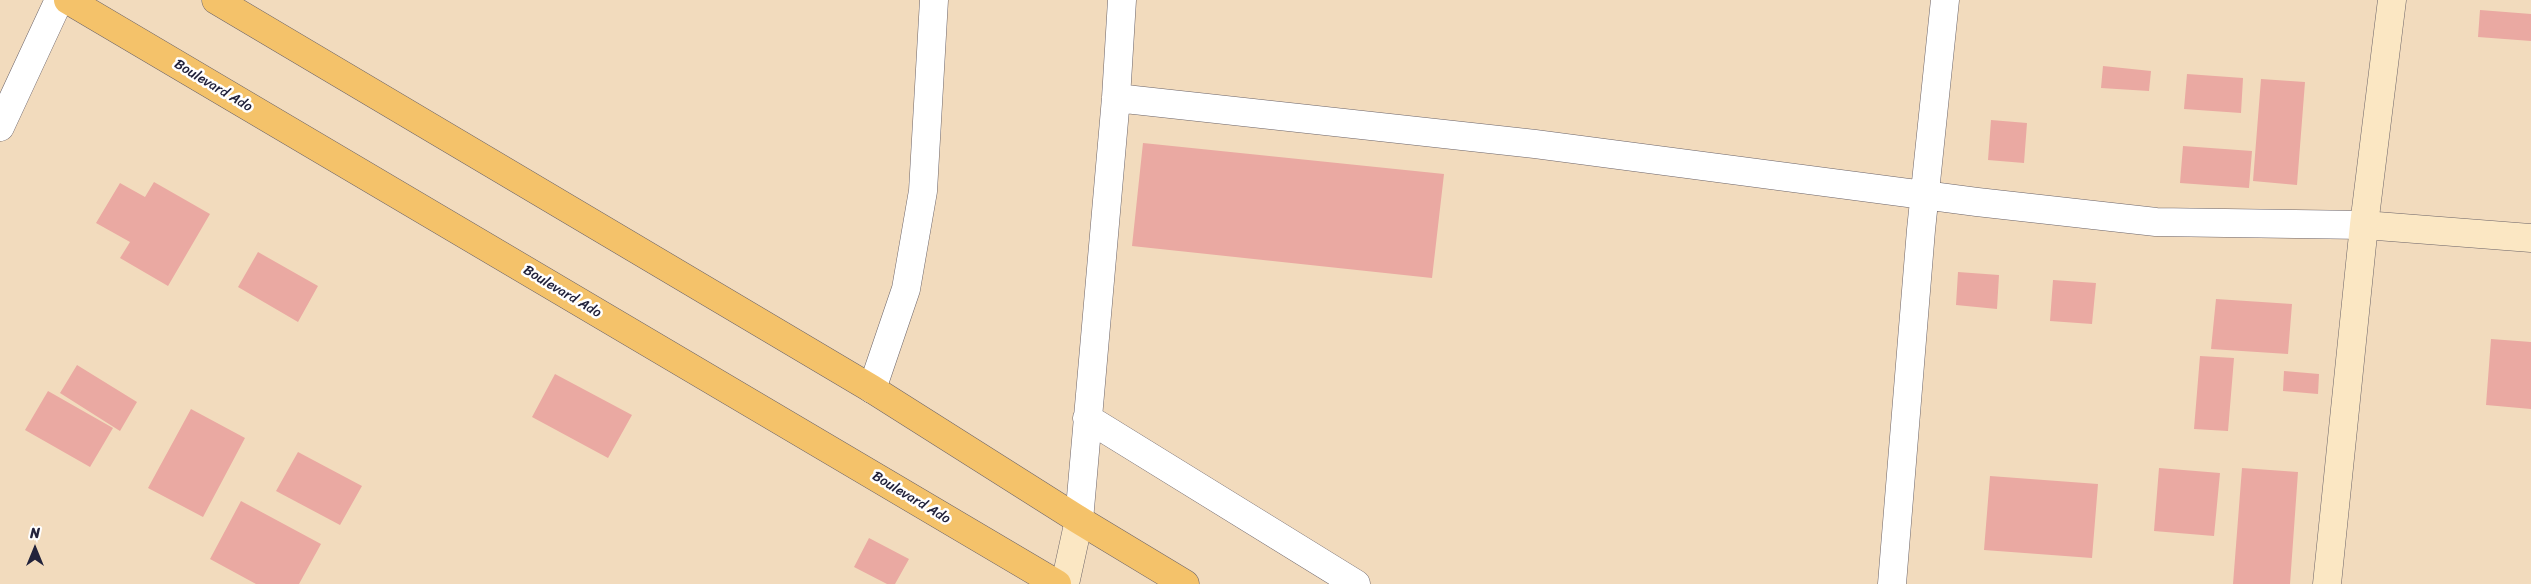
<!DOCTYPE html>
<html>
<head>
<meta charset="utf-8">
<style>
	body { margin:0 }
	#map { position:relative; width:2531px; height:584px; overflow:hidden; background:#f2dbbd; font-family:Sriracha,sans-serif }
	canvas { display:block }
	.north { position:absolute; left:10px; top:524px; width:50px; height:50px; -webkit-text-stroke:4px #fff; paint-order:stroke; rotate:0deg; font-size:14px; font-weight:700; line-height:20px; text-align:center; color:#22223b }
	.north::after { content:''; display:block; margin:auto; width:18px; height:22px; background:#22223b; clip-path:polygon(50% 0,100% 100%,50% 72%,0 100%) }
</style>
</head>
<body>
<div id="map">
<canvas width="2531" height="584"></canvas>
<div class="north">N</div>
</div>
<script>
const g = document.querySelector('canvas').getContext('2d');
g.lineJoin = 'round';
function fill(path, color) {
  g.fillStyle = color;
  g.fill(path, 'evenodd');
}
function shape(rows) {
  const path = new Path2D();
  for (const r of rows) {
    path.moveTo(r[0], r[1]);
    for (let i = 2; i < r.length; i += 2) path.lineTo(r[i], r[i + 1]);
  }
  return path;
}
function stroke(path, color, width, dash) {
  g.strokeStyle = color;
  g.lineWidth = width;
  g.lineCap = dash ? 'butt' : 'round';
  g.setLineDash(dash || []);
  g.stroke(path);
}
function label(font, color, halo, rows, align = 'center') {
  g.font = font + ' Sriracha,sans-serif';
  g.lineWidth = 5;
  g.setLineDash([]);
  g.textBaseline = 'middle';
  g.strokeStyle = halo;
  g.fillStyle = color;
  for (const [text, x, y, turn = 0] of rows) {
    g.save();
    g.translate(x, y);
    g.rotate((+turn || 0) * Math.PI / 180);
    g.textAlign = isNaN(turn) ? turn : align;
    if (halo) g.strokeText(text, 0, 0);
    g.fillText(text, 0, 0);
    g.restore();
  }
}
fill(shape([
	[2480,10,2531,14,2531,41,2478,37],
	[2103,66,2151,71,2149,91,2101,88],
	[2187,74,2243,78,2241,113,2184,109],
	[2261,79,2305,82,2297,185,2253,181],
	[1991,120,2027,123,2024,163,1988,160],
	[1143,143,1444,174,1432,278,1132,246],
	[2183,146,2252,151,2249,188,2180,183],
	[154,182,210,214,168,286,120,258,130,242,96,223,120,183,145,197],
	[258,252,318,286,298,322,238,287],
	[1958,272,1999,275,1997,309,1956,305],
	[2053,280,2096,283,2092,324,2050,321],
	[2216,299,2292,304,2288,354,2211,349],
	[2491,339,2531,342,2531,409,2486,405],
	[2200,356,2234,358,2228,431,2194,429],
	[77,365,137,402,120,431,60,393],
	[2284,371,2319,374,2318,394,2283,391],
	[555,374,632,415,608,458,532,417],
	[48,391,113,428,90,467,25,430],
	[191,409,245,438,203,517,148,488],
	[298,452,362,486,340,525,276,491],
	[2159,468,2220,473,2214,536,2154,531],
	[2242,468,2298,472,2290,584,2233,584],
	[1990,476,2098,484,2092,558,1984,550],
	[241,501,321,544,299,584,256,584,210,559],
	[869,538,909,559,895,584,887,584,854,567]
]), '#eaa9a2');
const street = shape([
	[1116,98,1535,144,1977,202,2156,222,2364,225],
	[0,127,59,0],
	[872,389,906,289,923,191,934,0],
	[1087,418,1356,584],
	[1079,520,1116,98,1122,0],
	[1892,584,1921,230,1945,0]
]);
const secondary = shape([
	[2364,225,2531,238],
	[1065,584,1079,520],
	[2327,584,2364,225,2392,0]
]);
const primary = shape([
	[68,0,1057,584],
	[216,0,872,389,1079,520,1185,584]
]);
stroke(street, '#6b6368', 29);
stroke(secondary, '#6b6368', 29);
stroke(primary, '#6b6368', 29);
stroke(street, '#fff', 28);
stroke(secondary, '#fbe7c3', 28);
stroke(primary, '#f4c26a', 28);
label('14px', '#22223b', '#fff', [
	["Boulevard Ado",213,86,31],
	["Boulevard Ado",562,292,31],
	["Boulevard Ado",911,498,31]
]);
</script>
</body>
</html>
